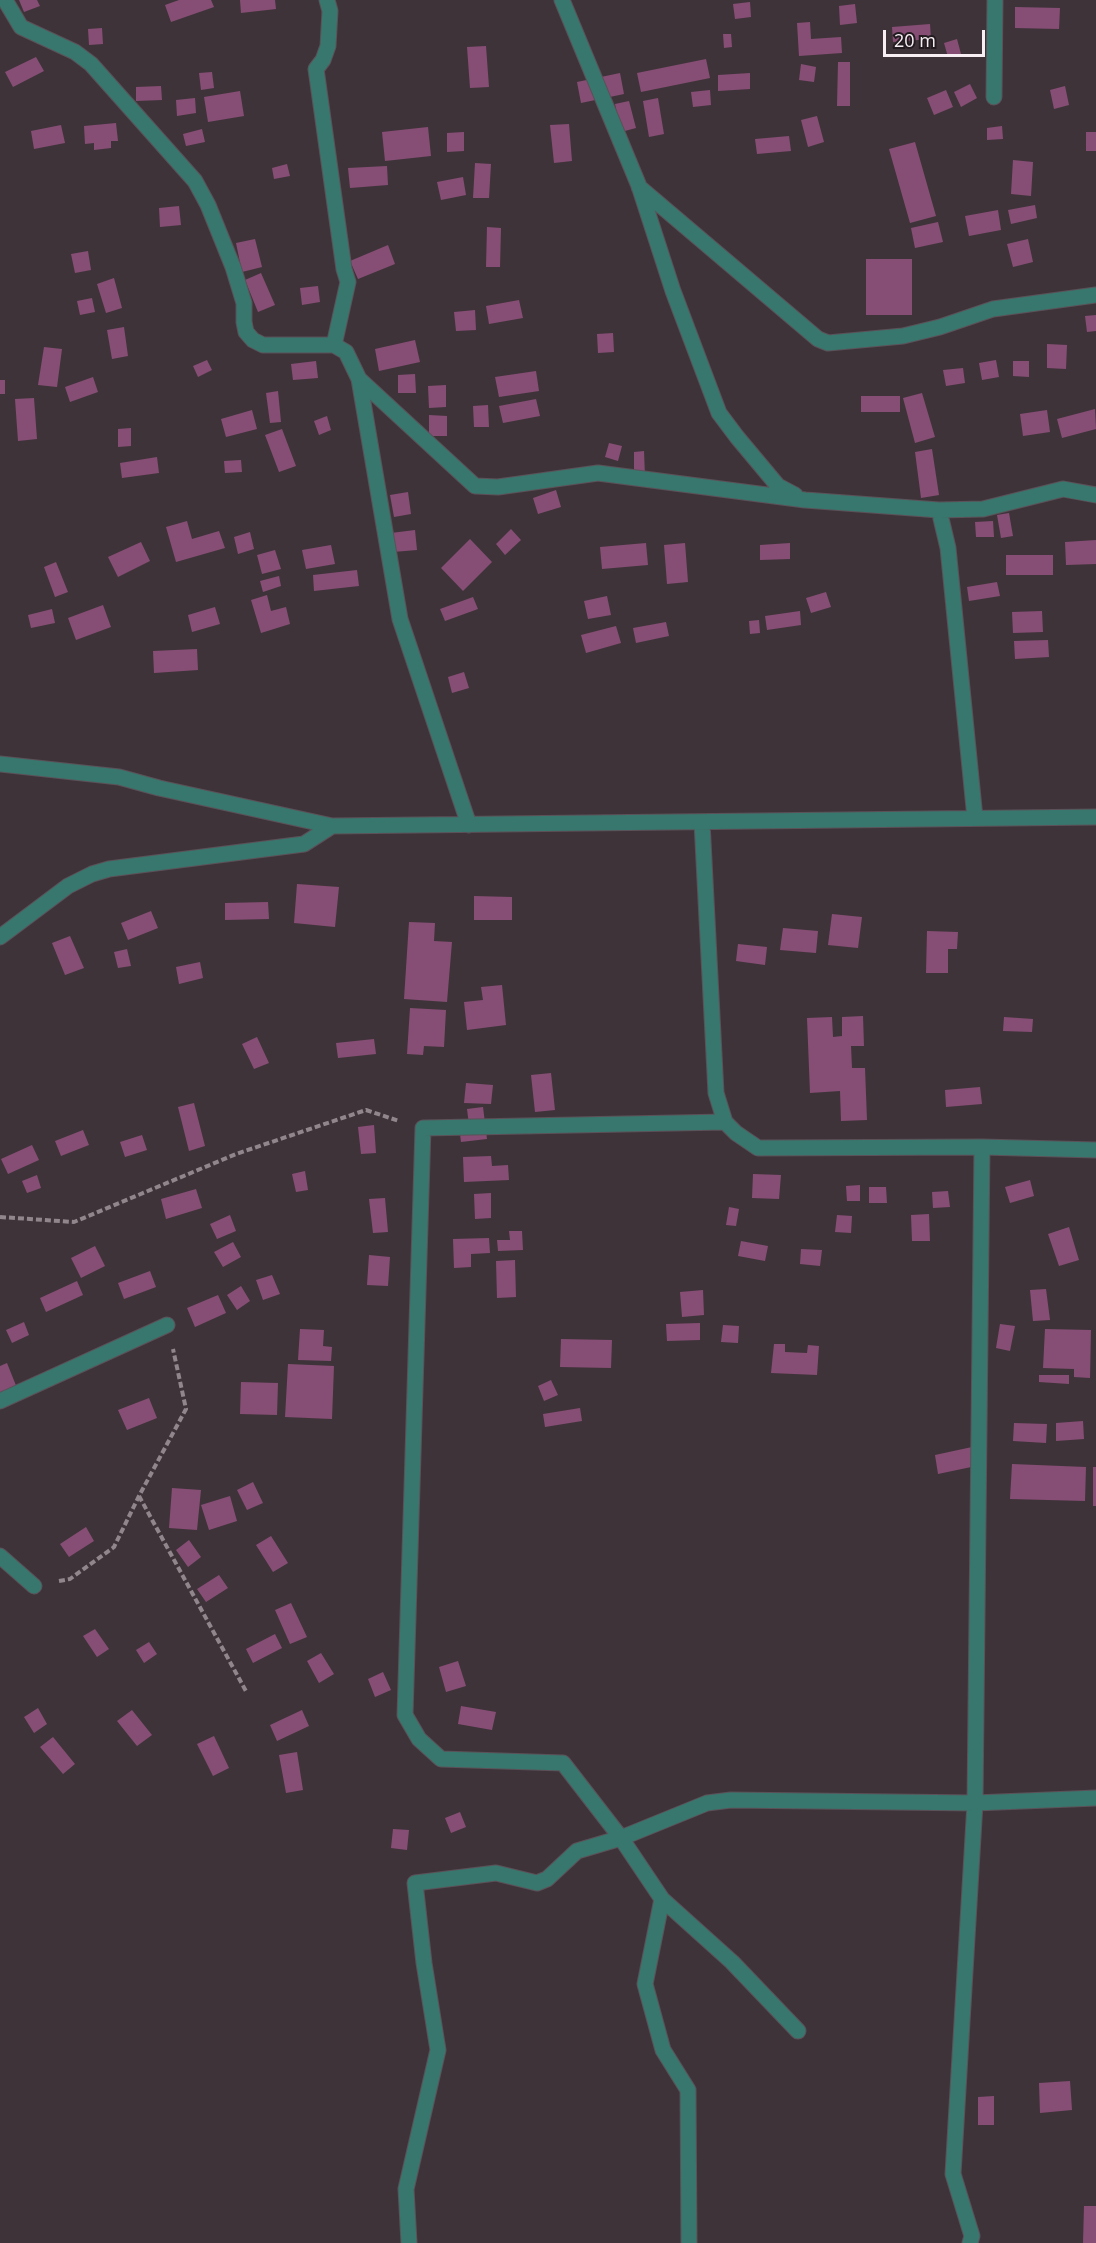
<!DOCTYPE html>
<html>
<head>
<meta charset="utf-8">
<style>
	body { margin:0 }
	#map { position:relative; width:1096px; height:2243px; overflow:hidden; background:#3f333a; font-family:"Open Sans",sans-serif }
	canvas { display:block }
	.scale { position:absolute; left:883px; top:30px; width:102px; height:27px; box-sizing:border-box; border:3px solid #f7eff4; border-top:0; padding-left:8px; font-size:18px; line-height:21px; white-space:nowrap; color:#f7eff4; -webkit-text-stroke:4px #221c20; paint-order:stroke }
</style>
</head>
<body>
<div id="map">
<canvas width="1096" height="2243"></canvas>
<div class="scale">20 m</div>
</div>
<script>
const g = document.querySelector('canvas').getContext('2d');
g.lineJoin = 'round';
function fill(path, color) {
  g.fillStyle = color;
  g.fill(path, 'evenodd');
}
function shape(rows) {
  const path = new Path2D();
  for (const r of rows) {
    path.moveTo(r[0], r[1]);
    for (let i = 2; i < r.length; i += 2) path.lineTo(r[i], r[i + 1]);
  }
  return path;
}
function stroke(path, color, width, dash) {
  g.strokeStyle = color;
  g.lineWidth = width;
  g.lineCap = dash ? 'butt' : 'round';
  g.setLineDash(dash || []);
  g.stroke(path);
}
fill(shape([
	[19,0,37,0,40,6,24,12],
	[179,0,211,0,214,7,171,22,165,5],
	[240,0,275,0,276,9,241,13],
	[750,2,751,17,735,19,733,4],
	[855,4,857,23,840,25,839,6],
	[1015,7,1060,8,1059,29,1015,28],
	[810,22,811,39,841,37,842,53,799,56,797,23],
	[930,24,931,39,893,42,892,27],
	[102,28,103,44,89,45,88,29],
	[723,34,731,34,732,47,724,48],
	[957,39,961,54,948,57,944,43],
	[486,46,489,87,470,88,467,47],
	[36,57,44,71,13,87,5,72],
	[706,59,710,78,641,92,637,73],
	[838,62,850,62,850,106,837,106],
	[801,64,816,67,814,82,799,80],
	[212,72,214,88,201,90,199,73],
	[620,73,624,94,581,103,577,82],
	[750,73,750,89,718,91,718,75],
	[970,84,977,98,961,107,954,92],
	[161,86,162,100,136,101,136,87],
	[1065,86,1069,105,1054,109,1050,90],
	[710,90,711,105,693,107,691,92],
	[946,90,953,107,934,115,927,98],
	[240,91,244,116,208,122,204,97],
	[195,98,196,113,177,116,176,100],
	[658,98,664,134,649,137,643,101],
	[629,101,636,128,621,132,615,104],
	[817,116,824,142,808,147,801,120],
	[116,123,118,141,111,141,111,148,94,150,94,143,85,144,84,126],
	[569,124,572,161,554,163,550,125],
	[61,125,65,143,34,149,31,131],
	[1002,126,1003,139,987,140,987,128],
	[428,127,431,156,385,161,382,132],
	[202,129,205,142,186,146,183,134],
	[464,132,464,151,447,152,447,133],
	[1086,132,1096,132,1096,151,1086,151],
	[789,136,791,151,757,154,755,139],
	[915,142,936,216,910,223,889,149],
	[1013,160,1033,162,1031,196,1011,194],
	[475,163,491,164,489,198,473,198],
	[287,164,290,176,274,179,272,168],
	[387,166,388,185,350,188,348,168],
	[463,177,466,195,441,200,437,182],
	[1035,205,1037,218,1011,224,1008,210],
	[179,206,181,225,160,227,159,208],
	[998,210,1001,230,969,236,965,216],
	[938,222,943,242,915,248,911,228],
	[487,227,501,228,500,267,486,267],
	[255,239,262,267,242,272,236,243],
	[1028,239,1033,262,1013,267,1007,244],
	[388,245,395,264,358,279,350,261],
	[88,251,91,270,75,273,71,254],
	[866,259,912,259,912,315,866,315],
	[261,273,275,305,258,312,245,280],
	[114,278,122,308,106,313,97,284],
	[318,286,320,302,302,305,300,288],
	[92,298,95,312,80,315,77,301],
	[519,300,523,318,489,324,486,306],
	[475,310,476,330,456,331,454,312],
	[1096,315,1096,331,1087,332,1085,316],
	[124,327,128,356,112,359,107,330],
	[613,333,614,352,598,353,597,334],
	[415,340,420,362,379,371,375,349],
	[1047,344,1067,345,1066,369,1047,368],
	[44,347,62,349,57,387,38,385],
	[207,360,212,370,198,377,193,366],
	[996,360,999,377,982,380,979,363],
	[316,361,318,378,293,380,291,364],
	[1013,361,1029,361,1029,377,1013,376],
	[963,368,965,383,946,386,943,370],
	[536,371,539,391,499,397,495,377],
	[415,374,416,393,398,393,398,375],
	[93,377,98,392,70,402,65,387],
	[0,380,5,380,5,394,0,394],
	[446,385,446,407,429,408,428,386],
	[278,391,281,422,270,423,266,393],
	[922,393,935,437,915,443,903,398],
	[861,396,900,396,900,412,861,412],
	[34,398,37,439,18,441,15,399],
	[536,399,540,416,503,423,499,406],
	[488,405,489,427,474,427,473,406],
	[1095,409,1096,429,1062,438,1057,419],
	[252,410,257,429,226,437,221,419],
	[1047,410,1050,432,1023,436,1020,414],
	[429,415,447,416,447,436,429,436],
	[327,416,331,430,319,435,314,421],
	[131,428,131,446,118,447,118,429],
	[282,429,296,466,279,472,265,435],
	[609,443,622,446,618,461,605,457],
	[932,449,939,495,921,498,915,452],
	[644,451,645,476,634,477,634,452],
	[157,457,159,473,122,478,120,463],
	[241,460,242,472,225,473,224,461],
	[556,490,561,507,538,514,533,498],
	[408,492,411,514,394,517,390,495],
	[1009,513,1013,536,1001,538,997,515],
	[187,521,192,539,219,531,225,548,176,562,166,527],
	[993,521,994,537,976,537,975,522],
	[511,529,521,540,505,555,496,544],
	[415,530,417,550,393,552,391,533],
	[250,532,254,549,238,554,234,537],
	[470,539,492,562,463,591,441,568],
	[1096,540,1096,564,1066,565,1065,542],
	[141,542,150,561,118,577,108,557],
	[646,543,648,565,602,569,600,547],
	[685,543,688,582,667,584,664,545],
	[790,543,790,559,760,560,760,545],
	[331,545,335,564,306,569,302,550],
	[275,550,281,569,262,574,257,555],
	[1006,555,1053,555,1053,575,1006,575],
	[56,562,68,592,55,597,44,567],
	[357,570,359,586,314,591,313,575],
	[279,576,281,586,263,592,260,581],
	[997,582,1000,596,969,601,967,587],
	[826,592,831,607,811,613,806,598],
	[267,595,271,611,286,607,290,624,261,633,251,600],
	[607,596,611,615,588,619,584,601],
	[473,597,478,609,445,621,440,609],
	[103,605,111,627,76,640,68,618],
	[215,607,220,624,192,632,188,615],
	[52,609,55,623,31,628,28,615],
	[800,611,801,625,767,630,765,616],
	[1042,611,1043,632,1013,633,1012,612],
	[759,620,760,633,750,634,749,621],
	[666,622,669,636,636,643,633,628],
	[616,626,621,643,586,653,581,635],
	[1048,640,1049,657,1015,659,1014,641],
	[197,649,198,670,154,673,153,651],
	[464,672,469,688,452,693,448,677],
	[297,884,339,887,335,927,294,923],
	[474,896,512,897,512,920,474,920],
	[268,902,269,919,225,920,225,903],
	[151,911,158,928,128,940,121,923],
	[832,914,862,917,858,948,828,945],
	[409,922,435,923,434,941,452,942,447,1002,404,999],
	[783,928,818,931,816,953,780,950],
	[927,931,958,932,957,949,948,949,948,973,926,973],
	[70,936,84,968,65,975,52,943],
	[738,944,767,947,765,965,736,961],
	[127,949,131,966,118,968,114,952],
	[200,962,203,978,179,984,176,967],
	[502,985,506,1025,467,1030,464,1002,483,1000,481,987],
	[410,1008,446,1010,444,1047,424,1046,423,1055,407,1054],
	[863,1016,864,1046,851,1046,852,1068,865,1068,867,1120,841,1121,840,1091,810,1093,807,1018,832,1017,833,1037,842,1036,842,1017],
	[1004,1017,1033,1019,1032,1032,1003,1031],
	[257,1037,269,1063,254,1069,242,1044],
	[374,1039,376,1054,338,1058,336,1043],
	[551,1073,555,1110,535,1112,531,1075],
	[466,1083,493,1085,491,1104,464,1103],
	[980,1087,982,1104,946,1107,945,1090],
	[194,1103,205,1146,189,1151,178,1107],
	[483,1107,487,1139,461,1142,459,1126,469,1125,467,1109],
	[374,1125,376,1153,361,1154,358,1127],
	[83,1130,89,1145,61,1156,55,1141],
	[142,1135,147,1150,125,1157,120,1142],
	[32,1145,39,1160,8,1174,1,1159],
	[491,1156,492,1166,508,1165,509,1180,464,1182,463,1157],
	[305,1171,308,1190,296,1192,292,1174],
	[753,1174,781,1175,779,1199,752,1198],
	[37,1175,41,1188,27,1193,22,1181],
	[1030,1180,1034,1196,1010,1203,1005,1187],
	[860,1185,860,1201,847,1201,846,1186],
	[869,1187,886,1187,887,1203,869,1203],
	[196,1189,202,1208,166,1219,161,1199],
	[948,1191,950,1207,933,1208,932,1192],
	[491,1193,491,1218,475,1219,474,1194],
	[385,1198,388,1232,373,1233,369,1199],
	[729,1207,739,1209,736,1226,726,1225],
	[929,1214,930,1241,912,1241,911,1215],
	[230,1215,236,1231,217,1239,210,1224],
	[837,1215,852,1216,851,1233,835,1232],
	[1069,1227,1079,1260,1059,1266,1048,1234],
	[509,1231,522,1231,523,1250,498,1251,497,1240,510,1240],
	[489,1238,490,1253,471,1254,471,1267,454,1268,453,1239],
	[741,1241,768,1246,765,1261,738,1256],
	[233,1242,241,1257,223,1267,214,1252],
	[95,1246,105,1266,81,1278,71,1258],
	[801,1249,822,1250,820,1266,800,1264],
	[369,1255,390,1257,388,1286,367,1285],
	[515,1260,516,1297,497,1298,496,1261],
	[150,1271,156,1287,124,1299,118,1283],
	[272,1275,280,1294,263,1300,256,1280],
	[77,1281,83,1295,46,1312,40,1298],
	[241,1286,250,1301,237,1310,227,1295],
	[1046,1289,1050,1320,1033,1321,1030,1290],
	[703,1290,704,1315,682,1317,680,1292],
	[218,1295,226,1313,195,1327,187,1308],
	[24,1322,29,1335,12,1343,6,1330],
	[700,1323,700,1340,667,1341,666,1324],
	[1000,1324,1015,1326,1010,1351,996,1348],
	[723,1325,739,1326,738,1343,721,1342],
	[300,1329,324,1330,323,1346,332,1347,331,1361,298,1360],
	[1045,1329,1091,1330,1090,1378,1074,1377,1074,1369,1043,1368],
	[561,1339,612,1340,611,1368,560,1367],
	[774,1344,785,1344,785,1352,807,1353,808,1345,819,1346,817,1375,771,1373],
	[7,1363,19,1393,3,1400,0,1392,0,1366],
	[288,1364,334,1366,332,1419,285,1417],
	[1039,1375,1069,1375,1069,1384,1039,1382],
	[551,1380,558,1395,544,1401,538,1386],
	[241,1382,278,1383,277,1415,240,1414],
	[149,1398,157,1418,127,1430,118,1410],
	[580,1408,582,1421,545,1427,543,1414],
	[1083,1421,1084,1439,1056,1441,1056,1423],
	[1014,1423,1047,1424,1046,1443,1013,1441],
	[972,1447,976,1466,938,1474,935,1455],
	[1012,1464,1086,1467,1085,1501,1010,1499],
	[1093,1467,1096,1467,1096,1506,1093,1506],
	[253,1482,263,1503,247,1510,237,1490],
	[172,1488,201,1490,197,1530,169,1528],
	[230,1496,237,1521,209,1530,201,1505],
	[86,1527,94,1541,69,1557,60,1544],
	[271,1536,288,1563,273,1572,256,1545],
	[189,1540,201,1557,188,1567,176,1550],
	[219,1575,228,1588,206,1602,197,1589],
	[291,1603,307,1637,290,1644,275,1610],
	[95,1629,109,1649,97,1657,83,1636],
	[275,1634,282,1648,253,1663,246,1649],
	[149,1642,157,1654,144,1663,136,1650],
	[321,1653,334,1674,319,1683,307,1661],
	[458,1661,466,1686,446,1692,439,1667],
	[383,1672,391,1690,375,1697,368,1679],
	[461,1706,496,1712,492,1730,458,1724],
	[38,1708,47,1724,34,1733,24,1717],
	[132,1710,152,1735,137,1746,117,1721],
	[302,1710,309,1726,277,1741,270,1725],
	[214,1736,229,1768,213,1776,197,1744],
	[53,1737,75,1764,63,1774,40,1747],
	[297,1752,303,1790,286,1793,279,1755],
	[460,1812,466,1827,451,1833,445,1818],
	[393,1829,409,1830,407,1850,391,1848],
	[1070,2081,1072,2110,1040,2113,1039,2083],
	[994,2096,994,2125,978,2125,978,2097],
	[1084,2206,1096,2206,1096,2243,1083,2243]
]), '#864e74');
const minor = shape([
	[5,0,21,27,75,52,91,64,195,181,208,205,233,267,244,303,244,322,246,332,253,340,263,345,334,345,346,352,359,379,400,619,469,825],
	[327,0,330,11,328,46,323,60,316,69,344,269,348,282,334,345],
	[562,0,639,186,673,291,719,413,737,437,778,486,795,495],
	[994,97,995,0],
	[639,187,818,339,828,343,903,336,940,327,993,309,1096,295],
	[359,379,475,486,498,487,598,473,805,500,939,510,983,509,1063,489,1096,495],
	[939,510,948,548,975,818],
	[0,764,119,777,159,788,332,826,1096,817],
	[702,822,716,1093,725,1122,736,1133,758,1148,982,1147,1096,1150],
	[0,937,68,886,92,874,109,869,304,844,332,826],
	[0,1401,167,1325],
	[0,1556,34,1586],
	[662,1899,732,1962,798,2031],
	[409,2243,406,2189,438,2050,424,1963,415,1883,496,1873,537,1883,547,1879,577,1851,621,1838,707,1803,731,1800,975,1803,1096,1798],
	[689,2243,688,2090,663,2050,645,1984,662,1899,621,1838,563,1763,441,1759,419,1739,405,1715,423,1128,725,1122],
	[970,2243,972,2236,953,2174,975,1803,982,1147]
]);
stroke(minor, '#5c5158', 17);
stroke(shape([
	[0,1217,74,1222,236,1154,366,1110,399,1121],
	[139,1496,247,1693],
	[59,1581,70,1579,114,1547,139,1496,186,1409,173,1349]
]), '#90868c', 4, [6, 3]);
stroke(minor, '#37776d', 15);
</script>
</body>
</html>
